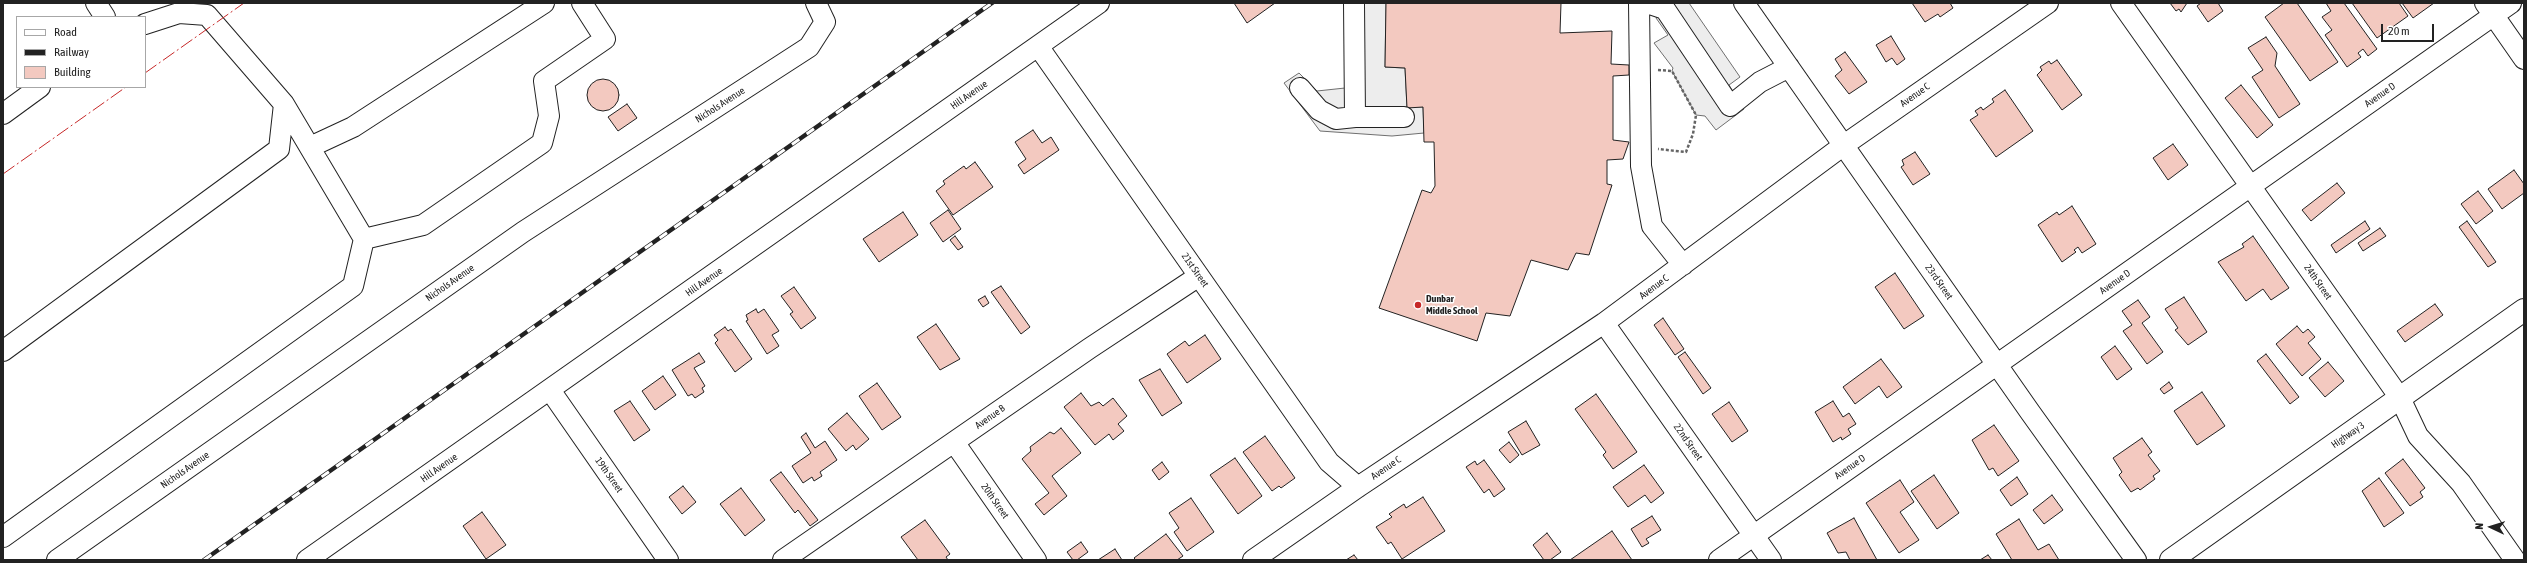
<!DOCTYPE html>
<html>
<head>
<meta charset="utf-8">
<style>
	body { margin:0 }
	#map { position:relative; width:2527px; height:563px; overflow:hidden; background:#fff; font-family:"Asap Condensed",sans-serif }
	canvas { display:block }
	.frame { position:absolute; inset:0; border:4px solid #222; pointer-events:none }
	.legend { position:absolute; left:16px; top:16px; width:130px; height:72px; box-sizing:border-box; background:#fff; border:1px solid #a7a7a7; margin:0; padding:5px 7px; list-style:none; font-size:12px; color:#222 }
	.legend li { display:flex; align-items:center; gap:8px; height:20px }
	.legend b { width:20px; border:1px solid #a7a7a7 }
	.north { position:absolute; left:2471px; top:507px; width:40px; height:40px; -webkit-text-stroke:3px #fff; paint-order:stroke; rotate:274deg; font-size:11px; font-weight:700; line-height:16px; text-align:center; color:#222 }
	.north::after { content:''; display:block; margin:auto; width:14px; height:18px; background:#222; clip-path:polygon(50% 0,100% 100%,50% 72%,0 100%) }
	.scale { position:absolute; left:2381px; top:24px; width:53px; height:18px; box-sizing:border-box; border:2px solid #222; border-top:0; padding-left:5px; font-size:12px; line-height:14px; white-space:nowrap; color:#222; -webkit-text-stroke:3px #fff; paint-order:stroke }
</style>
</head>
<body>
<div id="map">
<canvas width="2527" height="563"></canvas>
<div class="frame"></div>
<ul class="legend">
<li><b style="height:5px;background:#fff"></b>Road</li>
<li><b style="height:5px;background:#222"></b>Railway</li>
<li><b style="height:11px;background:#f3c9c0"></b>Building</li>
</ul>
<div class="north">N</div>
<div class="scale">20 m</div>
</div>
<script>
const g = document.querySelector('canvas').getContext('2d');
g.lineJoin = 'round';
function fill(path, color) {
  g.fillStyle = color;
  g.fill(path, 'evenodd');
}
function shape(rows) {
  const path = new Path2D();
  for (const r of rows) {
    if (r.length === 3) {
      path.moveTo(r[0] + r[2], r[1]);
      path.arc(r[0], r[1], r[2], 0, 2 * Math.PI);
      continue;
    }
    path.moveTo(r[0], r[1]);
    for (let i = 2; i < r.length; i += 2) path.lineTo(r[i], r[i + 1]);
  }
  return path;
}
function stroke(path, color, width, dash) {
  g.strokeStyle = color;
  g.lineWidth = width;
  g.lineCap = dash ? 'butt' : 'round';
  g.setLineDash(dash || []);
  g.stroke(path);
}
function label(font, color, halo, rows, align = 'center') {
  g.font = font + ' "Asap Condensed",sans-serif';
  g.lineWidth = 3;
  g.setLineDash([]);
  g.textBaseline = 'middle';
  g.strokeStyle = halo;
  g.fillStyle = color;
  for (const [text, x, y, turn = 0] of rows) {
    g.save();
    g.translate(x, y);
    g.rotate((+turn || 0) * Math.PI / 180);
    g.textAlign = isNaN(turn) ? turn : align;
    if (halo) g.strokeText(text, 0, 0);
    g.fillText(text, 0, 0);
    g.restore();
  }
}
const parking = shape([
	[1345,3,1386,3,1385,67,1405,68,1407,107,1423,107,1424,133,1392,136,1320,131,1284,83,1299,73,1317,91,1345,88,1345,3],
	[1665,3,1689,3,1740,77,1729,85,1744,109,1716,130,1705,116,1696,115,1672,71,1673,68,1654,43,1668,35,1656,18,1665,3]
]);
fill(parking, '#ededed');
stroke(parking, '#6f6f6f', 1);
const building = shape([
	[1234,3,1275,3,1247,23,1234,3],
	[1386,3,1561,3,1560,33,1612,31,1611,64,1629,65,1629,75,1613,76,1613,140,1629,142,1623,159,1607,160,1607,184,1612,185,1589,255,1576,253,1568,270,1531,260,1510,316,1486,313,1477,341,1379,308,1422,190,1431,193,1435,186,1434,142,1424,142,1423,107,1407,108,1405,68,1385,67,1386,3],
	[1912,3,1950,3,1953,8,1940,17,1938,14,1925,22,1912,3],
	[2170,3,2187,3,2181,12,2179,9,2176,11,2170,3],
	[2201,3,2218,3,2223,11,2208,22,2197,6,2201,3],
	[2284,3,2297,3,2338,62,2310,81,2265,17,2284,3],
	[2326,3,2344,3,2377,49,2368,56,2363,49,2358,53,2361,57,2347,67,2325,35,2332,30,2322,17,2331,11,2326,3],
	[2352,3,2399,3,2408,16,2377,38,2352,3],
	[2402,3,2434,3,2413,18,2402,3],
	[1891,36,1905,59,1897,65,1892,58,1886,62,1876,45,1891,36],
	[2266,37,2277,53,2275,66,2300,104,2279,118,2252,77,2263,70,2248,48,2266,37],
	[1845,52,1867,82,1849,94,1835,76,1842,70,1835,59,1845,52],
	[2057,60,2082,95,2062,110,2037,75,2042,70,2040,67,2049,61,2051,64,2057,60],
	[603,95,16],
	[2241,85,2273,125,2257,138,2225,98,2241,85],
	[2005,90,2033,131,1996,157,1970,120,1978,115,1975,111,1981,107,1983,110,1994,102,1992,99,2005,90],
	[627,104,637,118,618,131,608,117,627,104],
	[1033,130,1042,143,1051,137,1059,150,1024,174,1018,165,1026,159,1015,142,1033,130],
	[2173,144,2188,165,2168,180,2153,158,2173,144],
	[1915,152,1930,174,1913,185,1901,167,1904,165,1902,160,1915,152],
	[975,162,993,187,953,215,936,191,945,184,943,181,964,166,966,169,975,162],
	[2514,170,2524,184,2524,193,2502,209,2488,189,2514,170],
	[2337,183,2345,193,2311,221,2302,210,2337,183],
	[2478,191,2493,211,2476,224,2461,204,2478,191],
	[2072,206,2096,244,2082,253,2078,247,2074,250,2076,252,2062,262,2038,225,2057,212,2059,215,2072,206],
	[948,210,961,229,943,242,930,223,948,210],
	[903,212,918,235,879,262,863,239,903,212],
	[2365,221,2370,229,2336,253,2331,245,2365,221],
	[2467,221,2496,262,2488,267,2459,227,2467,221],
	[2380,228,2386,236,2363,251,2358,243,2380,228],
	[955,236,963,247,958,250,950,240,955,236],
	[2253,236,2289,288,2271,300,2263,289,2246,301,2218,262,2244,247,2242,244,2253,236],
	[1895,273,1924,316,1904,329,1875,287,1895,273],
	[1001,286,1030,327,1021,334,991,292,1001,286],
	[794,287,816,318,801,329,790,314,793,312,781,296,794,287],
	[985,296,989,303,983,307,978,300,985,296],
	[2184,297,2207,332,2188,345,2175,330,2178,328,2165,309,2184,297],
	[2138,300,2150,317,2142,323,2163,352,2147,364,2123,331,2132,325,2122,311,2138,300],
	[2435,304,2443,315,2405,342,2397,331,2435,304],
	[756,309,758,313,764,309,779,331,772,335,779,346,767,354,746,321,748,320,746,315,756,309],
	[1663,318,1684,349,1675,355,1654,325,1663,318],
	[936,324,960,359,940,370,917,337,936,324],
	[2297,326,2303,333,2308,329,2315,337,2308,343,2321,359,2302,376,2276,344,2297,326],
	[725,327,728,331,731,329,752,359,735,372,715,343,718,340,714,335,725,327],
	[1205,335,1221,359,1187,383,1167,354,1185,341,1189,346,1205,335],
	[2115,346,2132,369,2117,380,2101,357,2115,346],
	[1685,352,1711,388,1703,394,1678,357,1685,352],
	[699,353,705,362,694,368,705,386,702,388,704,392,695,398,692,394,688,396,672,370,699,353],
	[2266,354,2299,397,2290,404,2257,361,2266,354],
	[1881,359,1902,387,1887,398,1879,386,1855,404,1843,387,1881,359],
	[2328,362,2344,381,2325,397,2309,378,2328,362],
	[1160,369,1182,403,1162,416,1139,380,1160,369],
	[663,376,676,395,655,410,642,391,663,376],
	[2169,382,2173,388,2164,394,2160,389,2169,382],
	[877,383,901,417,882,430,859,396,877,383],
	[2202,392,2225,426,2197,445,2174,411,2202,392],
	[1081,393,1091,406,1099,402,1103,406,1113,398,1127,416,1118,424,1124,431,1113,440,1109,434,1095,445,1064,407,1081,393],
	[1596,394,1637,452,1613,469,1603,455,1606,452,1575,409,1596,394],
	[630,401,650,430,634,441,614,411,630,401],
	[1833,401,1843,417,1849,413,1856,424,1848,429,1851,434,1842,440,1841,437,1833,442,1815,412,1833,401],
	[1729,402,1748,431,1732,442,1712,414,1729,402],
	[847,413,869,439,856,450,853,445,846,451,828,429,847,413],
	[1526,421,1540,445,1522,455,1508,432,1526,421],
	[1994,425,2019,461,1998,476,1993,468,1989,470,1972,440,1994,425],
	[1061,428,1081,453,1052,476,1067,496,1044,515,1035,504,1049,493,1022,459,1031,451,1030,447,1050,432,1054,434,1061,428],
	[806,433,815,448,825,441,837,460,820,472,822,476,814,481,812,477,803,483,792,466,811,453,801,437,806,433],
	[1265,436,1295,478,1281,488,1279,486,1272,491,1243,452,1265,436],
	[2142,438,2152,452,2148,455,2160,471,2153,476,2155,479,2140,490,2138,488,2131,492,2119,475,2122,472,2113,458,2142,438],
	[1509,442,1519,455,1510,463,1499,450,1509,442],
	[1235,458,1262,496,1238,514,1210,475,1235,458],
	[2403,459,2425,488,2420,492,2423,497,2410,506,2385,473,2403,459],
	[1484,460,1505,489,1494,497,1489,489,1484,493,1466,467,1475,461,1477,465,1484,460],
	[1162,462,1169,472,1159,480,1152,470,1162,462],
	[1644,465,1664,493,1651,503,1645,495,1628,507,1613,487,1644,465],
	[781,472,818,520,810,526,798,510,795,513,770,480,781,472],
	[1934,475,1959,513,1937,529,1911,491,1934,475],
	[2017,477,2028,494,2011,506,2000,490,2017,477],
	[2379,478,2404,513,2384,527,2362,491,2379,478],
	[1900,480,1914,502,1900,512,1919,540,1899,553,1866,503,1900,480],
	[683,486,696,502,682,514,669,497,683,486],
	[741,488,765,520,745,536,720,504,741,488],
	[2052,495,2063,510,2044,524,2033,510,2052,495],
	[1423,497,1445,531,1402,559,1391,542,1388,544,1376,527,1392,517,1389,514,1404,504,1406,508,1423,497],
	[1191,498,1214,532,1187,551,1174,532,1179,528,1169,513,1191,498],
	[482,512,506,545,486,559,463,526,482,512],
	[1652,516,1661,530,1646,539,1649,543,1642,547,1631,529,1652,516],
	[1854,518,1877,560,1850,560,1846,552,1838,553,1827,533,1854,518],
	[2019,519,2038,550,2049,544,2059,560,2012,560,1996,534,2019,519],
	[925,520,950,554,946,557,948,560,918,560,901,537,925,520],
	[1612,531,1632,560,1570,560,1612,531],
	[1547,533,1561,552,1550,560,1544,560,1533,545,1547,533],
	[1166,534,1183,556,1177,560,1136,560,1134,558,1166,534],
	[1081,542,1088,552,1077,560,1073,560,1067,552,1081,542],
	[1115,549,1122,560,1098,560,1115,549],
	[1354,555,1358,560,1346,560,1354,555],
	[1988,555,1992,560,1980,560,1988,555]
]);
fill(building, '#f3c9c0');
stroke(building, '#222', 1);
const minor = shape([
	[96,3,105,17],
	[1354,3,1355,117,1404,117],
	[1639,3,1641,166,1652,226,1683,265],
	[1647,3,1665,9,1730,106,1760,82,1789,67],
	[1744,3,2030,412,2136,560],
	[2121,3,2400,398,2418,436,2461,483,2515,560],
	[2485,3,2524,59],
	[1038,46,1329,462,1358,487],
	[1300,88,1319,110,1336,119,1355,117],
	[3,114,40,87],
	[310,147,353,127,544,3],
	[364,239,423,225,542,143,549,116,544,81,605,39,582,3],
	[1604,323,1771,560],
	[3,351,279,149,284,104],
	[550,390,668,560],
	[954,442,1036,560],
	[3,537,353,286,364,239,284,104,207,15,179,13,145,24],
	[57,560,523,232,809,47,825,22,816,3],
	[307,560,1099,3],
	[783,560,1090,348,1199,276],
	[1253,560,1358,487,1604,323,1844,145,2048,3],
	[1719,560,2511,3]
]);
const major = shape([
	[2171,560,2524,310]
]);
stroke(minor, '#222', 22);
stroke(major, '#222', 24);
stroke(shape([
	[1658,70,1672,71,1696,115,1693,134,1686,152,1658,149]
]), '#646464', 2.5, [3, 2]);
stroke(minor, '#fff', 20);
stroke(major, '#fff', 22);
const rail = shape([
	[204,560,992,3]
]);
stroke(rail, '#222', 4.5);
stroke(rail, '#fff', 3, [9]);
stroke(shape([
	[145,73,244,3],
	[3,174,126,87]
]), '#c62828', 1, [14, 3, 2, 3]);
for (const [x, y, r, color] of [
	[1418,305,4,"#c62828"]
]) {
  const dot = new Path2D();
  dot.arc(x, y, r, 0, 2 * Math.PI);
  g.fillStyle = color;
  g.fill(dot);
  stroke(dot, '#fff', 1.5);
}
label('10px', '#222', '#fff', [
	["Hill Avenue",969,95,-35],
	["Avenue C",1915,95,-35],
	["Avenue D",2380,95,-35],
	["Nichols Avenue",720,105,-33],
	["21st Street",1195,270,55],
	["Hill Avenue",704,282,-35],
	["23rd Street",1939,282,55],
	["Avenue D",2115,282,-35],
	["24th Street",2318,282,55],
	["Nichols Avenue",450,283,-35],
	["Avenue C",1654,287,-37],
	["Avenue B",990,417,-35],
	["Highway 3",2348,435,-35],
	["22nd Street",1688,442,55],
	["Avenue D",1850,467,-35],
	["Hill Avenue",439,468,-35],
	["Avenue C",1386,468,-34],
	["Nichols Avenue",185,470,-35],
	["19th Street",609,475,55],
	["20th Street",995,501,55]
]);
label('bold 10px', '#222', '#fff', [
	["Dunbar",1426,299],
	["Middle School",1426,311]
], 'left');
</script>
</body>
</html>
